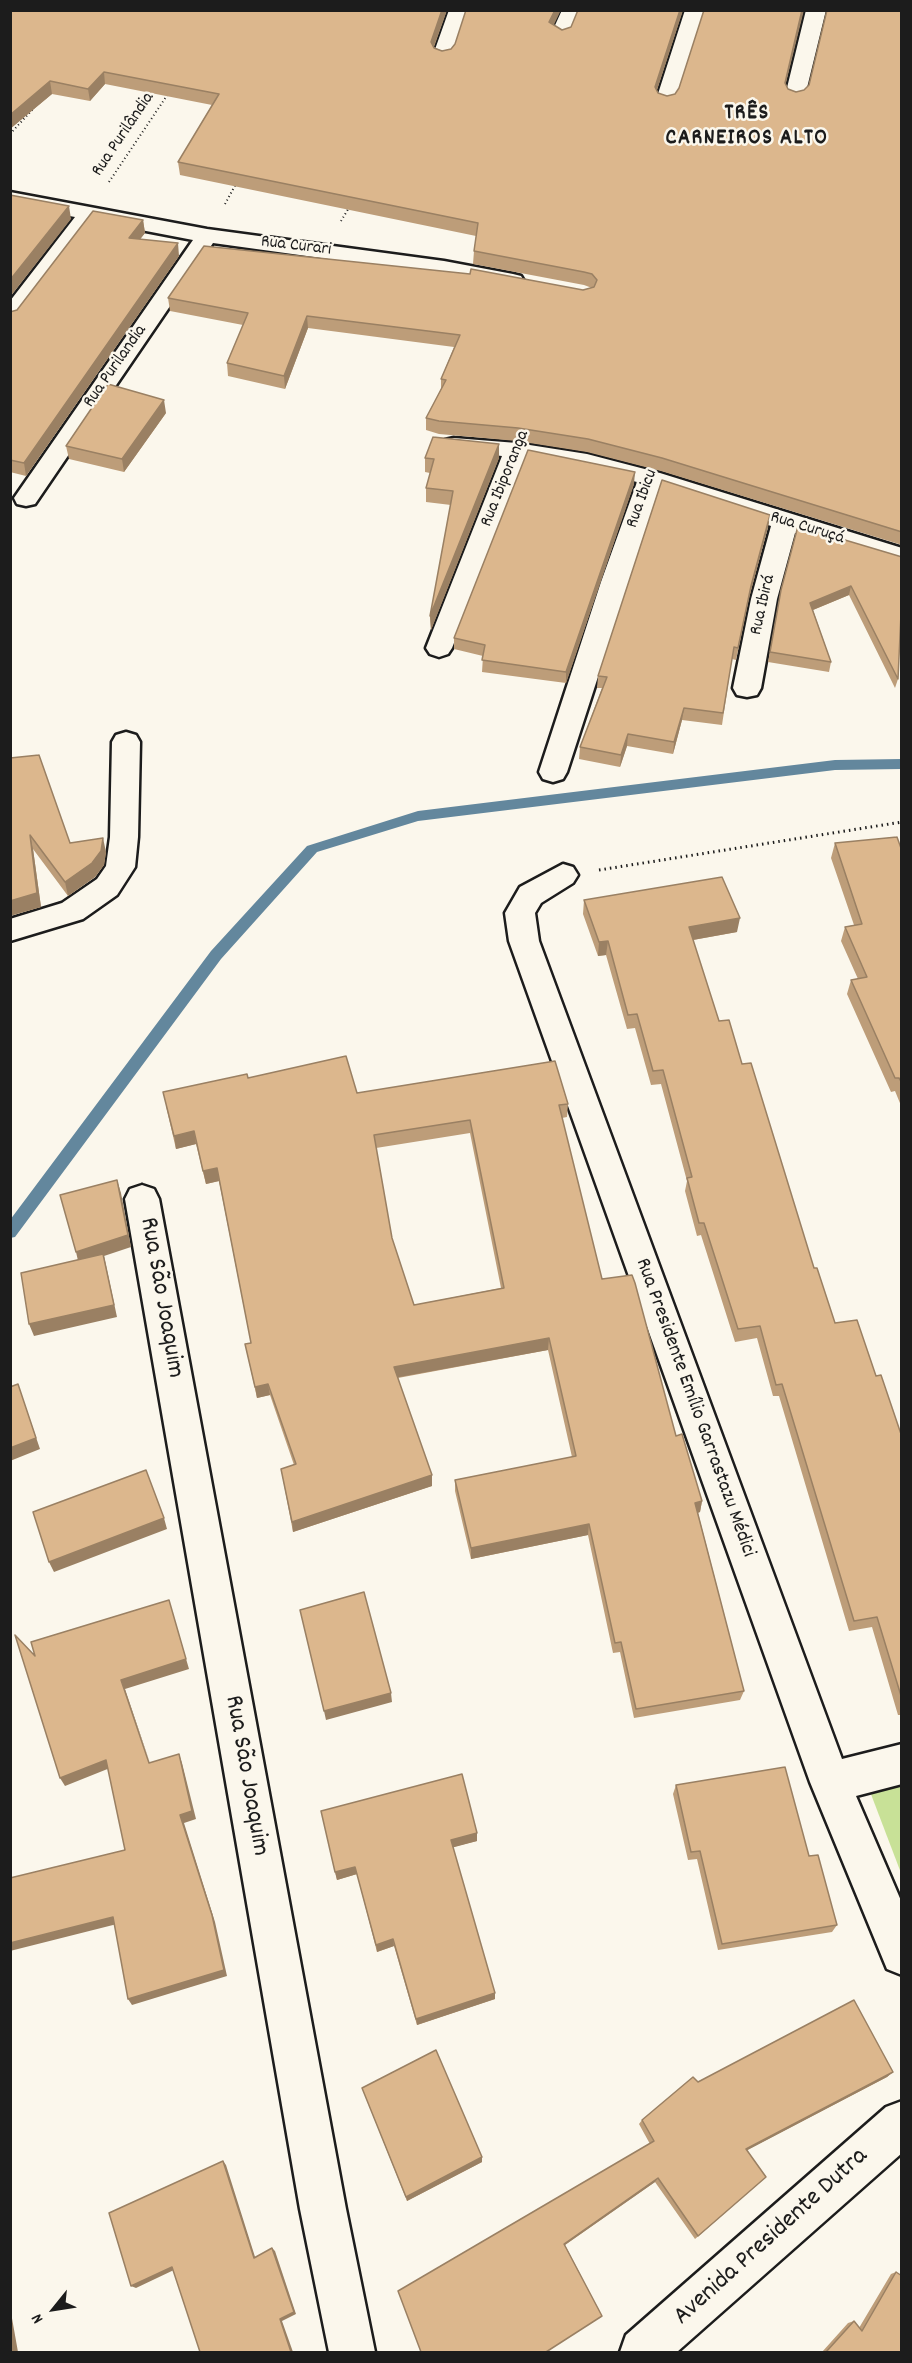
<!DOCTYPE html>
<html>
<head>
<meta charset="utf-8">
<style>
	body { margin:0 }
	#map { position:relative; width:912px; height:2363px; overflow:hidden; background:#fbf7ec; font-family:Dekko,sans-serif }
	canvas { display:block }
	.frame { position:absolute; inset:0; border:12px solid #1c1c1c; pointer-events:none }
	.north { position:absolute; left:24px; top:2279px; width:60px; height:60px; -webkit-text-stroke:4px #fbf7ec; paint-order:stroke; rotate:240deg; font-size:16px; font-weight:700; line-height:24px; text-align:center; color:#1c1c1c }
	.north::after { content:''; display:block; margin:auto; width:21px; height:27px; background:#1c1c1c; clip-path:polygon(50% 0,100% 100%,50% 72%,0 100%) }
</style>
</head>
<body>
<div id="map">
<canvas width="912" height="2363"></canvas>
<div class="frame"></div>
<div class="north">N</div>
</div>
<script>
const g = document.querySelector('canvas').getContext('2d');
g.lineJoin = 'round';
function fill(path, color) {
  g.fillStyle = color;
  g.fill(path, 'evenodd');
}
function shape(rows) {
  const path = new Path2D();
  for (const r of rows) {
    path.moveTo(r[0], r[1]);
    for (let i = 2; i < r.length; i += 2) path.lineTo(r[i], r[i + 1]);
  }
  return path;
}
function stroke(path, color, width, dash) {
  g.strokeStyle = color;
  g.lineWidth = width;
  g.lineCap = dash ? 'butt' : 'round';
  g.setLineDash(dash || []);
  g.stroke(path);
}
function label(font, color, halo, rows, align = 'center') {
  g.font = font + ' Dekko,sans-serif';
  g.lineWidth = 5;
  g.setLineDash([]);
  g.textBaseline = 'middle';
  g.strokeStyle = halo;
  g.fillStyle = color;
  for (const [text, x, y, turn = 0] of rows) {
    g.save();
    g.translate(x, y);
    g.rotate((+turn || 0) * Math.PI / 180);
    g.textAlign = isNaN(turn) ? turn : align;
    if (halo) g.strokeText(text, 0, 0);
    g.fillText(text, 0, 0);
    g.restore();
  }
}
fill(shape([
	[901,1782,901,1873,869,1789]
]), '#c8e197');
fill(shape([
	[902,759,902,769,835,770,418,821,317,852,221,959,15,1237,10,1238,10,1220,211,951,307,846,418,811,835,760,902,759]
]), '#63879d');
const minor = shape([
	[449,10,468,10,453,55,450,59,443,61,436,59,433,55,449,10],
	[562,10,581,10,568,38,561,40,551,34,562,10],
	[685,10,704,10,676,100,673,104,666,106,659,104,656,100,685,10],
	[806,10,826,10,805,96,802,100,795,102,788,100,785,96,806,10],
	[10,192,207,229,444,261,513,274,521,276,524,281,521,286,513,288,444,275,213,243,35,504,26,506,17,504,14,498,193,240,94,221,18,322,10,324,10,301,75,217,10,205,10,192],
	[454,438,517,443,587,454,660,473,902,548,902,565,795,533,777,599,761,688,757,695,747,697,737,695,733,688,751,599,771,526,659,489,567,772,563,779,553,782,543,779,539,772,601,582,637,482,587,470,526,459,452,648,448,654,439,657,430,654,426,648,502,456,445,450,442,445,445,440,454,438],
	[126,732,136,735,140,742,138,837,135,867,117,895,83,919,10,941,10,919,62,903,97,879,106,866,110,837,112,742,116,735,126,732],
	[563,864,573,867,578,875,573,883,541,903,535,913,539,941,842,1759,902,1744,902,1784,856,1796,902,1903,902,1975,887,1969,810,1782,509,941,505,913,520,887,563,864],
	[142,1185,154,1189,159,1199,346,2209,375,2352,329,2352,300,2209,125,1199,130,1189,142,1185]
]);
const major = shape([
	[902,2101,902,2153,677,2352,620,2352,626,2335,886,2107,902,2101]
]);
stroke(minor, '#1c1c1c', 5);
stroke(major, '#1c1c1c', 5);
stroke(shape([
	[10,134,33,109],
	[109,182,168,94],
	[225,204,237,182],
	[341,221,350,206]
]), '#1c1c1c', 2, [1, 3]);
stroke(shape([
	[599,870,902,822]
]), '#1c1c1c', 3, [1.5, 4]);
fill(minor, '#fbf7ec');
fill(major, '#fbf7ec');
fill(shape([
	[447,10,434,47,442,51,554,25,562,30,683,10,657,90,658,93,667,96,785,85,788,89,796,92,804,90,902,10,902,545,661,471,587,452,517,441,439,434,426,430,426,418,441,389,441,379,454,347,308,328,285,389,228,376,227,363,243,325,170,311,168,298,583,290,592,288,584,285,473,264,474,251,476,236,180,175,178,162,212,105,105,84,90,101,52,94,10,129,10,12],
	[143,220,145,233,140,239,179,256,26,476,10,472,10,312,17,310],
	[166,413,124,472,69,459,66,446],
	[499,444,499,458,431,630,430,616,451,505,426,502,426,488,430,473,425,472,425,458],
	[634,484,566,683,482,672,483,656,454,649,454,638],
	[770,515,768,527,749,598,736,660,732,659,722,725,682,720,673,754,627,746,620,767,579,759,580,747,602,688,597,688,598,676],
	[902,557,898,679,895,688,849,595,813,610,831,662,829,672,768,662,781,590],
	[10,758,70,843,106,852,104,865,95,877,68,896,33,849,41,907,13,915],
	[835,843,902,851,902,1108,895,1091,891,1092,847,994,851,980,858,979,841,941,845,927,854,925,831,858],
	[584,900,737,932,693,940,719,1021,742,1064,814,1268,835,1323,876,1376,902,1437,902,1715,898,1715,872,1627,849,1631,779,1396,773,1396,757,1338,735,1342,701,1235,697,1236,685,1191,687,1181,661,1084,651,1085,635,1028,627,1029,606,955,598,956,583,914],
	[248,1078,357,1093,568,1104,567,1117,562,1118,602,1279,676,1436,702,1501,700,1512,698,1513,744,1691,740,1700,634,1718,620,1652,613,1653,588,1535,471,1559,455,1491,455,1480,572,1457,548,1350,398,1378,432,1486,293,1532,281,1469,294,1465,270,1395,257,1398,245,1344,251,1343,219,1181,206,1184,196,1144,176,1149,166,1106],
	[470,1133,501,1288,414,1305,392,1238,376,1148],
	[676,1785,809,1856,837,1925,832,1932,718,1950,697,1859,688,1860,673,1794],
	[321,1811,477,1833,477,1841,453,1847,495,1999,417,2025,394,1946,377,1952,357,1874,337,1880],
	[893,2072,887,2077,747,2150,766,2177,695,2239,655,2182,565,2245,602,2316,600,2318,421,2352,650,2144,639,2124,642,2120,698,2082],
	[362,2088,482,2162,407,2201],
	[896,2272,902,2352,822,2352,848,2323,854,2321,859,2328,891,2274]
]), '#bd9d79');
fill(shape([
	[442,10,447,10,431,54,431,42],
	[555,10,561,10,549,35,549,22],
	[680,10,683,10,654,99,655,87],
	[802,10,804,10,783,95,785,83],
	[104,72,105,84,90,101,88,89],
	[50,81,52,94,10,129,10,115],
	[69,206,71,219,10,297,10,280],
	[143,220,145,233,131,251,129,238],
	[178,243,179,256,26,476,24,463],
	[307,316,308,328,285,389,284,376],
	[164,400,166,413,124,472,122,459],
	[499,444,499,458,431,630,430,616],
	[635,472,634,484,566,683,566,672],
	[770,515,768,527,749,598,736,660,751,586],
	[851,586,849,595,808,612,810,603],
	[684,708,682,720,673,754,674,742],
	[628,734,627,746,620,767,621,755],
	[30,835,33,849,41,907,13,915,10,917,10,901],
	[103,838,106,852,104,865,95,877,68,896,65,882],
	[740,918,737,932,687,941,689,927],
	[608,941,606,955,598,956,599,942],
	[194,1131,196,1144,176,1149,174,1136],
	[217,1168,219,1181,206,1184,203,1171],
	[117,1180,121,1193,131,1247,104,1256,117,1317,34,1336,29,1324,79,1265,76,1252],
	[549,1338,548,1350,394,1378,394,1367],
	[18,1384,40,1449,10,1461,10,1448],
	[268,1384,270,1395,257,1398,255,1387],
	[432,1475,432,1486,293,1532,292,1522],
	[702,1501,700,1512,692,1514,695,1503],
	[164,1518,167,1529,54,1572,49,1562],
	[589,1524,588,1535,471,1559,471,1548],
	[169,1600,189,1669,125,1689,153,1772,121,1680],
	[391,1693,392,1702,326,1720,324,1711],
	[179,1754,182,1763,196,1819,184,1823,215,1922,227,1976,132,2005,128,1999,180,1815],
	[106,1760,110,1768,65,1786,60,1778],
	[477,1833,477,1841,451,1848,451,1840],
	[355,1867,357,1874,337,1880,335,1872],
	[113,1917,117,1924,10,1951,10,1943],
	[393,1939,394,1946,377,1952,376,1945],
	[495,1993,495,1999,417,2025,416,2019],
	[893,2072,887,2077,742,2153,746,2149],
	[482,2157,482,2162,407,2201,406,2197],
	[223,2161,226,2165,256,2260,254,2258],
	[658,2178,655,2182,562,2247,564,2244],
	[272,2248,275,2251,296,2314,282,2321,293,2352,291,2352,280,2319],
	[172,2267,176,2269,136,2288,131,2286],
	[10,2307,18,2352,12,2352,10,2343]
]), '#9a8063');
const building = shape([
	[12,10,442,10,431,42,434,48,442,51,451,49,455,44,466,10,555,10,549,22,562,30,571,27,578,10,680,10,655,87,658,93,667,96,675,94,679,88,704,10,802,10,785,83,788,89,796,92,804,90,809,85,827,10,902,10,902,532,662,458,588,439,518,428,439,421,426,418,446,380,441,379,460,335,307,316,284,376,227,363,248,313,168,298,204,246,470,274,471,269,583,290,594,287,597,280,592,274,584,272,474,251,478,223,178,162,219,94,104,72,88,89,50,81,10,115,10,12,12,10],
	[10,195,69,206,10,280,10,195],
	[93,211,143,220,129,238,178,243,24,463,10,460,10,312,17,310,93,211],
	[108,384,164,400,122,459,66,446,108,384],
	[433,437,499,444,430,616,453,491,426,488,434,459,425,458,433,437],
	[528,450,635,472,566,672,482,660,485,645,454,638,528,450],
	[662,480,770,515,751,586,738,648,734,647,723,713,684,708,674,742,628,734,621,755,580,747,607,677,598,676,662,480],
	[798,526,902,557,902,592,898,679,851,586,810,603,831,662,770,652,781,590,798,526],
	[39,755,70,843,103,838,101,851,92,863,65,882,30,835,37,893,10,901,10,758,39,755],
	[897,837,902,851,902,1083,899,1078,895,1078,851,980,867,977,845,927,862,924,835,843,897,837],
	[722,877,740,918,689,927,719,1021,729,1020,742,1064,751,1063,814,1268,817,1268,835,1323,857,1320,876,1376,881,1375,902,1437,902,1699,877,1617,854,1621,782,1384,776,1385,760,1326,738,1329,704,1223,699,1223,687,1178,692,1177,663,1070,653,1071,637,1014,628,1015,608,941,599,942,584,900,722,877],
	[346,1056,357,1093,555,1061,568,1104,559,1105,602,1279,632,1275,635,1283,676,1436,682,1434,702,1501,695,1503,744,1691,636,1709,621,1642,615,1643,589,1524,471,1548,455,1480,576,1456,549,1338,394,1367,432,1475,292,1522,281,1469,296,1464,268,1384,255,1387,245,1344,251,1343,217,1168,203,1171,194,1131,174,1136,163,1092,247,1074,248,1078,346,1056],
	[470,1120,504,1288,414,1305,392,1238,374,1135,470,1120],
	[117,1180,128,1235,76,1252,60,1195,117,1180],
	[103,1254,114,1305,29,1324,21,1273,103,1254],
	[18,1384,36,1438,10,1448,10,1387,18,1384],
	[146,1470,164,1518,49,1562,33,1512,146,1470],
	[364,1592,391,1693,324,1711,300,1610,364,1592],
	[169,1600,186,1659,121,1680,149,1763,179,1754,192,1811,180,1815,212,1915,224,1970,128,1999,113,1917,10,1943,10,1878,125,1850,106,1760,60,1778,15,1635,35,1656,31,1642,169,1600],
	[785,1767,809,1856,818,1855,837,1925,722,1944,700,1851,691,1852,676,1785,785,1767],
	[462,1774,477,1833,451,1840,495,1993,416,2019,393,1939,376,1945,355,1867,335,1872,321,1811,462,1774],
	[854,2000,893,2072,746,2149,766,2177,698,2236,658,2178,564,2244,602,2316,546,2352,421,2352,398,2291,654,2141,642,2120,693,2077,698,2082,854,2000],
	[436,2050,482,2157,406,2197,362,2088,436,2050],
	[223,2161,254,2258,272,2248,294,2312,280,2319,291,2352,200,2352,172,2267,131,2286,109,2213,223,2161],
	[896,2272,902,2276,902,2352,826,2352,854,2321,862,2331,896,2272]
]);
fill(building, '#dcb78d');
stroke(building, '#9a8063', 1.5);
label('18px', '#1c1c1c', '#fbf7ec', [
	["Rua Purilândia",124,135,-56],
	["Rua Curari",296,247,7],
	["Rua Purilandia",116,367,-55],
	["Rua Ibiporanga",506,479,-68],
	["Rua Ibicu",643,499,-70],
	["Rua Curuçá",807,529,17],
	["Rua Ibirá",764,605,-77]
]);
label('21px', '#1c1c1c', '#fbf7ec', [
	["Rua Presidente Emílio Garrastazu Médici",694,1408,70]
]);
g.letterSpacing = '1.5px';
label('bold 22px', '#1c1c1c', '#fbf7ec', [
	["TRÊS",747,115],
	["CARNEIROS ALTO",747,140]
]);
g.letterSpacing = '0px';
label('26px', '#1c1c1c', '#fbf7ec', [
	["Rua São Joaquim",160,1298,80],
	["Rua São Joaquim",245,1776,80],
	["Avenida Presidente Dutra",772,2238,-42]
]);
</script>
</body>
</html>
